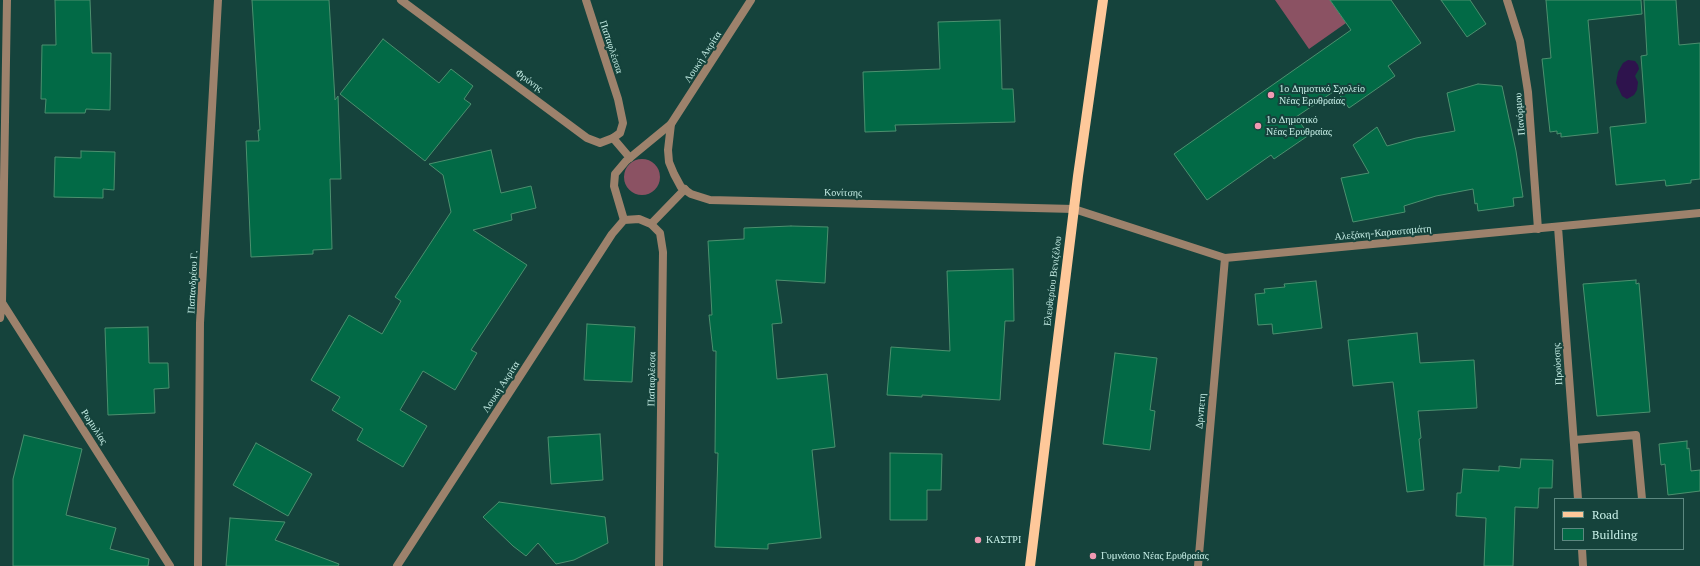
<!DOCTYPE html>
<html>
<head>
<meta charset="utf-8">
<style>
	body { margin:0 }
	#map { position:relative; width:1700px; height:566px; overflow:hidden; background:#15433c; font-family:"PT Serif",serif }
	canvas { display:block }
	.legend { position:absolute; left:1554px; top:498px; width:130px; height:52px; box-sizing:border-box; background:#15433c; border:1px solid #5c8880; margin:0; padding:5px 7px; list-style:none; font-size:12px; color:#c7efe7 }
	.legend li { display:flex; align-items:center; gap:8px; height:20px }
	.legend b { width:20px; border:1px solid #5c8880 }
</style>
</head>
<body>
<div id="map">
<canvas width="1700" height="566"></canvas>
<ul class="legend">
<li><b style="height:5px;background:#fec89a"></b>Road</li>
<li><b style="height:11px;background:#026a46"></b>Building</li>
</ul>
</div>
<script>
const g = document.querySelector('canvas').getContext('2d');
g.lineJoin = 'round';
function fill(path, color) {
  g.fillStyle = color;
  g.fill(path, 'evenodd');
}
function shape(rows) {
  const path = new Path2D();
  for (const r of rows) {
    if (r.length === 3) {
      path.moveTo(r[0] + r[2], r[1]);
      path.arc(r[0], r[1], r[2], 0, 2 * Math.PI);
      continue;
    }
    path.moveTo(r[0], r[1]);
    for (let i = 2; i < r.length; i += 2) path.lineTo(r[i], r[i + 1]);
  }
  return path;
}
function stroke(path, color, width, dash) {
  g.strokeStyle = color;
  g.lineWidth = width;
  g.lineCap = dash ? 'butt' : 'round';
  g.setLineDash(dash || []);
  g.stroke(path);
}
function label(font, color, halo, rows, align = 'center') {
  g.font = font + ' "PT Serif",serif';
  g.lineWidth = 4;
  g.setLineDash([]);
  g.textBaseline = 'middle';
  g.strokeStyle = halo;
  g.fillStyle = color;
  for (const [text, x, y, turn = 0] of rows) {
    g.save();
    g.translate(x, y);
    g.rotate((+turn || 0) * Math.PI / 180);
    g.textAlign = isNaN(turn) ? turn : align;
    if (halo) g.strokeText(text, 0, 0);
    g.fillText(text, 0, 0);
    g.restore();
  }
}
fill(shape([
	[1275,0,1330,0,1346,23,1309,49],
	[642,177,18]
]), '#8b5263');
fill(shape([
	[1628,60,1635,61,1638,65,1639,69,1635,76,1638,82,1637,90,1634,95,1627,99,1622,96,1616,83,1618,72,1623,63]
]), '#2e134d');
const building = shape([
	[55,0,90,0,92,53,111,53,110,110,86,109,85,113,45,113,46,99,41,99,42,45,56,45,55,0],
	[252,0,329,0,335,100,338,96,341,179,330,179,332,249,313,250,313,254,251,257,246,141,259,141,258,130,260,130,252,0],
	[1330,0,1391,0,1421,43,1388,66,1395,76,1349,108,1336,90,1296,117,1309,135,1274,159,1271,155,1207,200,1174,154,1351,30,1330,0],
	[1441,0,1470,0,1486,24,1467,37,1441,0],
	[1546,0,1641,0,1642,14,1588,20,1598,133,1561,137,1561,133,1557,134,1557,131,1550,132,1542,59,1551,58,1546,0],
	[1644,0,1676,0,1679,45,1700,43,1700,179,1691,180,1691,183,1666,186,1665,180,1616,185,1610,127,1646,123,1641,56,1647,55,1644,0],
	[1000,20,1002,89,1013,89,1015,122,895,125,896,131,865,132,863,72,940,69,938,22,1000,20],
	[383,39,439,83,451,69,473,86,464,99,471,104,425,161,340,94,383,39],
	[1478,84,1502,86,1516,151,1523,197,1513,198,1514,206,1478,211,1477,203,1475,204,1473,189,1436,196,1404,206,1405,212,1353,222,1341,178,1369,173,1353,145,1377,127,1387,146,1416,138,1455,131,1447,93,1478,84],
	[491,150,501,193,531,186,536,208,511,214,512,220,473,230,527,265,471,350,477,353,455,390,423,371,400,410,427,426,403,467,357,440,363,429,332,410,340,397,311,380,349,315,382,334,401,301,395,297,451,212,443,175,429,164,491,150],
	[81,151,115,152,114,190,103,189,103,198,54,197,55,157,81,158,81,151],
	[791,226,828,227,825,283,776,280,782,323,772,324,777,379,827,374,835,447,812,450,821,538,768,544,768,549,715,547,718,453,715,453,716,351,713,351,709,315,712,315,708,241,744,239,744,228,791,226],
	[1013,269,1014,321,1005,321,1000,400,922,395,922,397,887,395,891,347,950,351,947,271,1013,269],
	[1636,280,1636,284,1639,283,1650,412,1597,416,1583,284,1636,280],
	[1316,281,1322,328,1273,334,1272,324,1258,325,1255,294,1265,293,1264,289,1285,287,1284,284,1316,281],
	[587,324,635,327,632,382,584,380,587,324],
	[148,327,149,363,168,363,169,388,154,389,155,413,108,415,105,328,148,327],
	[1417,333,1420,363,1474,360,1477,408,1418,411,1421,438,1419,439,1424,490,1407,492,1393,382,1353,386,1348,340,1417,333],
	[1115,353,1157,358,1150,410,1155,411,1150,450,1103,444,1115,353],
	[600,434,603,480,551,484,548,437,600,434],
	[24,435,82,449,66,515,116,528,110,549,149,559,148,566,13,566,13,479,24,435],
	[1687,441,1687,449,1689,448,1691,471,1700,470,1700,491,1668,495,1665,464,1661,465,1659,444,1687,441],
	[256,443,312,474,288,516,233,485,256,443],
	[890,453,942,454,941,490,927,490,927,520,890,520,890,453],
	[1521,459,1553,460,1552,488,1539,488,1538,508,1515,507,1513,566,1484,566,1486,518,1456,516,1457,493,1461,493,1463,469,1499,471,1499,466,1520,468,1521,459],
	[499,502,605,517,608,543,574,560,556,564,538,543,526,556,513,546,483,517,499,502],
	[230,518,285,522,275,540,339,564,338,566,226,566,230,518]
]);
fill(building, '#026a46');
stroke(building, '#4c906f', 1);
stroke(shape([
	[613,138,630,158],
	[624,220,614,186,615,174,626,161,671,124],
	[651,224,685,189],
	[1574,440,1636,435,1642,499]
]), '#9d826c', 8);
stroke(shape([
	[401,0,587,138,600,143,613,138,620,133,623,123,618,99,586,0],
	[751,0,671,124,668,150,669,162,674,174,681,187,691,194,710,200,1074,209,1225,258,1700,213],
	[1507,0,1520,41,1528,92,1538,229],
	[1558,227,1578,499],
	[1,301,170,566],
	[0,318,2,303,7,0],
	[1582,549,1583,566],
	[198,566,200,323,218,0],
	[397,566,612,234,624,220,639,219,651,224,660,233,663,252,659,566],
	[1198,566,1225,258]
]), '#9d826c', 8);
stroke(shape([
	[1030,566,1078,176,1103,0]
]), '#fec89a', 10);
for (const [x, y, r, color] of [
	[1271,95,4,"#f19ab3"],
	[1258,126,4,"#f19ab3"],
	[978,540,4,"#f19ab3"],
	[1093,556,4,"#f19ab3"]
]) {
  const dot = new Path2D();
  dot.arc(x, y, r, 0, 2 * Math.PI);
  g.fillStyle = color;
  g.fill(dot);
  stroke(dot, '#15433c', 1.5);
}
label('10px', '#c7efe7', '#15433c', [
	["Παπαφλέσσα",611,47,72],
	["Λουκή Ακρίτα",703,57,-57],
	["Φρύνης",529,81,36],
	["Πανόρμου",1520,114,-95],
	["Κονίτσης",843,193,1],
	["Αλεξάκη-Καρασταμάτη",1383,233,-5],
	["Ελευθερίου Βενιζέλου",1053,281,-83],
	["Παπανδρέου Γ.",193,282,-87],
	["Προύσσης",1558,364,-94],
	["Παπαφλέσσα",652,379,-89],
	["Λουκή Ακρίτα",501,387,-57],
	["Δρνπετη",1201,411,-85],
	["Ρωμυλίας",94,427,57]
]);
label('10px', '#c7efe7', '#15433c', [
	["1ο Δημοτικό Σχολείο",1279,89],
	["Νέας Ερυθραίας",1279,101],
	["1ο Δημοτικό",1266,120],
	["Νέας Ερυθραίας",1266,132],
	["ΚΑΣΤΡΙ",986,540],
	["Γυμνάσιο Νέας Ερυθραίας",1101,556]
], 'left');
</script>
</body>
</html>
